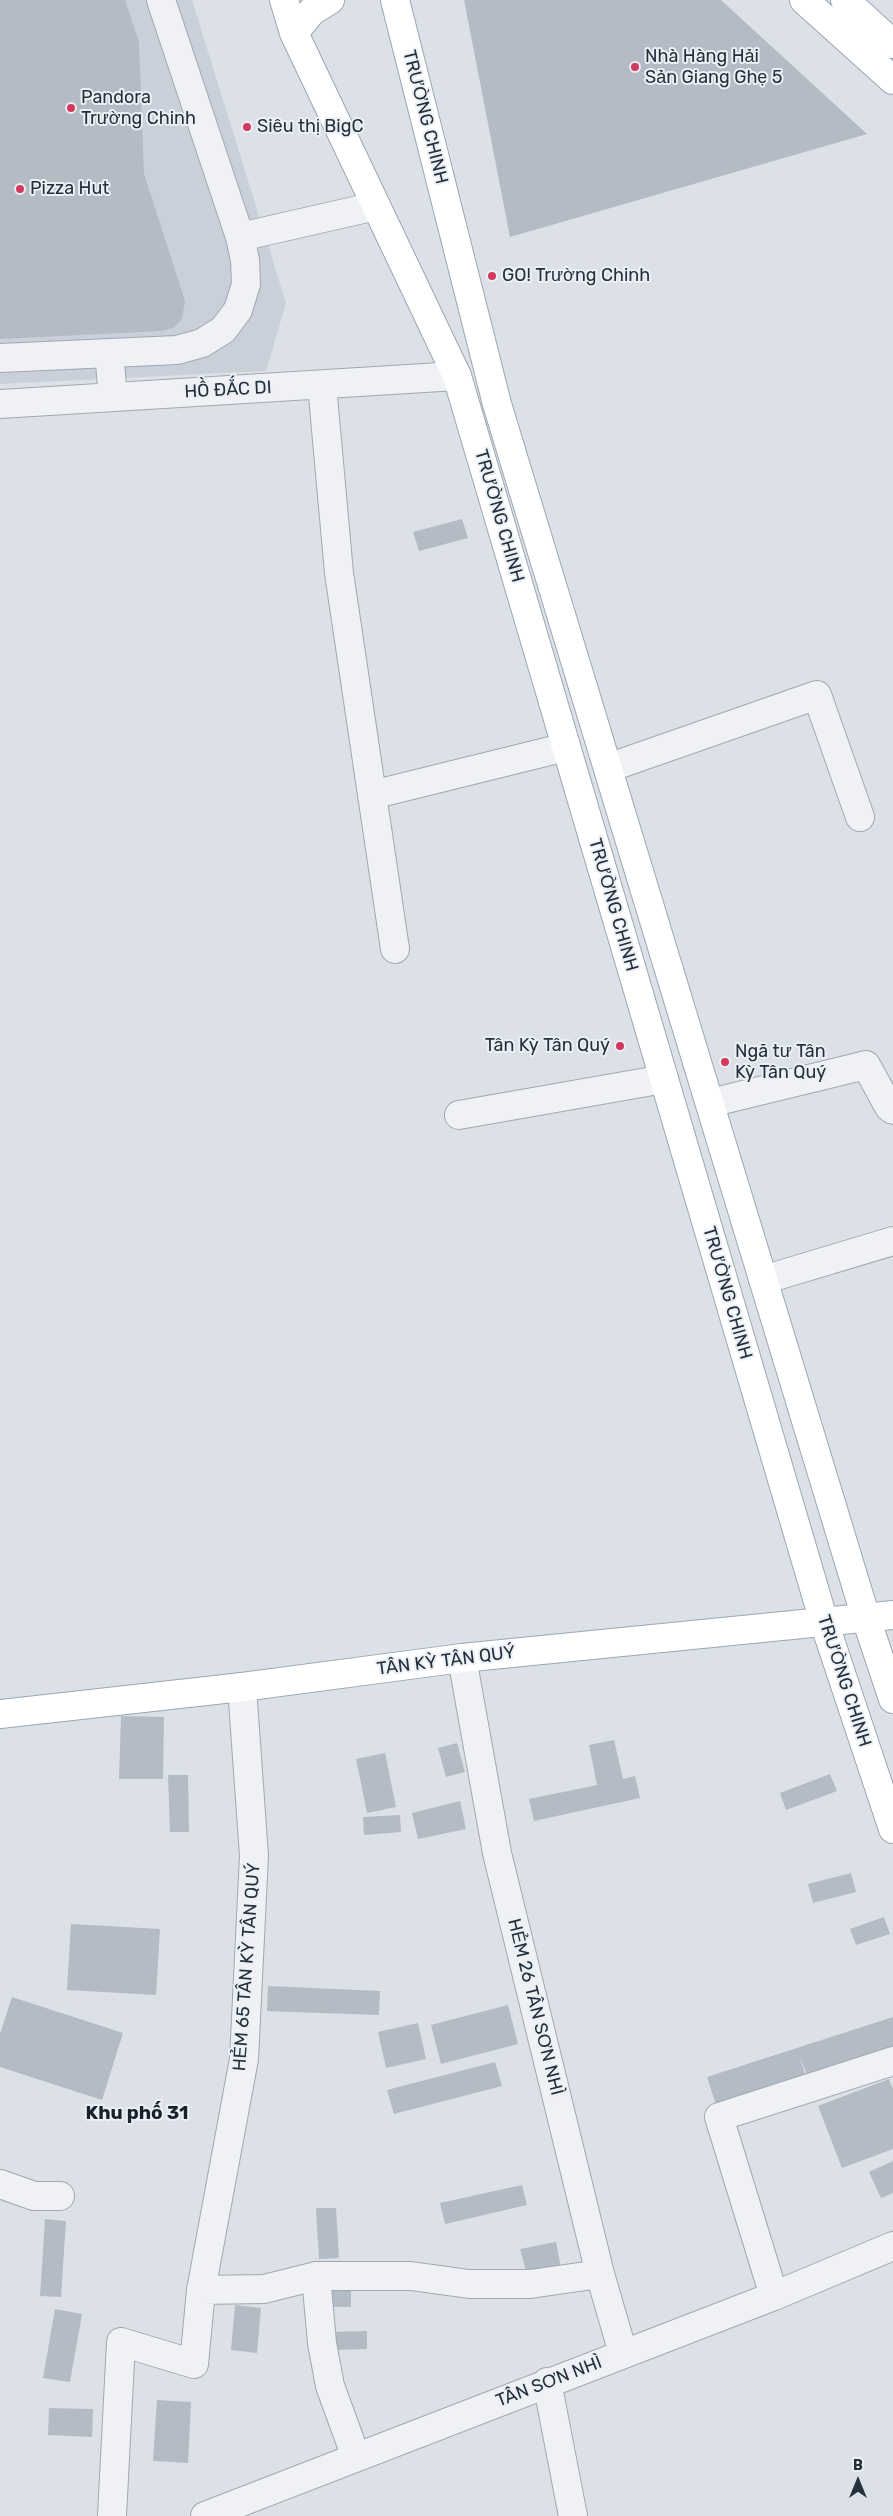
<!DOCTYPE html>
<html>
<head>
<meta charset="utf-8">
<style>
	body { margin:0 }
	#map { position:relative; width:893px; height:2516px; overflow:hidden; background:#dce1e7; font-family:Rubik,sans-serif }
	canvas { display:block }
	.north { position:absolute; left:833px; top:2456px; width:50px; height:50px; -webkit-text-stroke:4px #ebf0f5; paint-order:stroke; rotate:0deg; font-size:14px; font-weight:700; line-height:20px; text-align:center; color:#25303e }
	.north::after { content:''; display:block; margin:auto; width:18px; height:22px; background:#25303e; clip-path:polygon(50% 0,100% 100%,50% 72%,0 100%) }
</style>
</head>
<body>
<div id="map">
<canvas width="893" height="2516"></canvas>
<div class="north">B</div>
</div>
<script>
const g = document.querySelector('canvas').getContext('2d');
g.lineJoin = 'round';
function fill(path, color) {
  g.fillStyle = color;
  g.fill(path, 'evenodd');
}
function shape(rows) {
  const path = new Path2D();
  for (const r of rows) {
    path.moveTo(r[0], r[1]);
    for (let i = 2; i < r.length; i += 2) path.lineTo(r[i], r[i + 1]);
  }
  return path;
}
function stroke(path, color, width, dash) {
  g.strokeStyle = color;
  g.lineWidth = width;
  g.lineCap = dash ? 'butt' : 'round';
  g.setLineDash(dash || []);
  g.stroke(path);
}
function label(font, color, halo, rows, align = 'center') {
  g.font = font + ' Rubik,sans-serif';
  g.lineWidth = 4;
  g.setLineDash([]);
  g.textBaseline = 'middle';
  g.strokeStyle = halo;
  g.fillStyle = color;
  for (const [text, x, y, turn = 0] of rows) {
    g.save();
    g.translate(x, y);
    g.rotate((+turn || 0) * Math.PI / 180);
    g.textAlign = isNaN(turn) ? turn : align;
    if (halo) g.strokeText(text, 0, 0);
    g.fillText(text, 0, 0);
    g.restore();
  }
}
fill(shape([
	[0,0,192,0,286,303,266,371,0,384]
]), '#cad0d9');
fill(shape([
	[0,0,125,0,139,42,144,174,185,301,182,319,173,328,161,331,0,339],
	[464,0,721,0,867,134,510,237],
	[462,519,468,538,419,551,413,532],
	[121,1716,164,1717,163,1779,119,1779],
	[614,1740,623,1779,635,1776,640,1798,534,1821,529,1799,597,1785,589,1745],
	[457,1743,465,1772,446,1777,438,1748],
	[385,1753,396,1807,367,1813,356,1759],
	[830,1774,837,1791,786,1810,780,1793],
	[168,1775,188,1775,189,1832,170,1832],
	[460,1801,466,1829,418,1839,412,1813],
	[400,1815,401,1832,364,1835,363,1817],
	[851,1873,856,1892,813,1903,808,1884],
	[884,1917,890,1934,856,1945,850,1929],
	[71,1924,160,1929,156,1995,67,1990],
	[268,1986,380,1991,379,2015,267,2011],
	[12,1997,123,2033,102,2100,0,2067,0,2034],
	[508,2005,518,2044,441,2064,431,2025],
	[893,2017,893,2054,812,2087,799,2055,808,2083,719,2114,707,2077],
	[418,2023,426,2059,386,2068,378,2032],
	[495,2062,502,2086,394,2114,387,2090],
	[889,2079,893,2089,893,2149,842,2168,818,2106],
	[893,2161,893,2193,881,2198,869,2172],
	[522,2185,527,2205,445,2224,440,2203],
	[316,2208,336,2208,339,2258,319,2259],
	[45,2219,66,2221,61,2297,40,2296],
	[556,2242,562,2273,528,2278,520,2249],
	[321,2279,351,2279,351,2307,321,2307],
	[235,2305,261,2308,257,2353,231,2350],
	[55,2309,82,2314,70,2382,43,2378],
	[367,2331,367,2349,332,2350,331,2332],
	[157,2400,191,2402,188,2463,153,2461],
	[49,2408,93,2409,92,2437,48,2435]
]), '#b3bbc4');
const minor = shape([
	[240,237,376,206],
	[109,353,113,397],
	[0,358,177,350,202,343,223,330,238,310,246,284,245,260,240,237,161,0],
	[322,385,339,573,395,949],
	[0,404,457,376],
	[608,768,817,695,860,817],
	[372,795,566,747],
	[710,1103,866,1065,889,1107,893,1110],
	[459,1115,664,1079],
	[763,1280,893,1241],
	[462,1658,497,1853,600,2274,623,2353],
	[0,2184,34,2196,60,2196],
	[316,2276,322,2343,330,2386,356,2457],
	[201,2290,264,2289,316,2276,411,2276,469,2284,530,2284,600,2274],
	[774,2296,719,2117,893,2061],
	[547,2382,573,2516],
	[112,2516,121,2342,194,2364,201,2290,244,2059,254,1856,242,1687],
	[205,2516,774,2296,893,2246]
]);
const major = shape([
	[284,0,294,33,457,376,824,1622,893,1829],
	[395,0,497,404,866,1618,893,1699],
	[804,0,893,80],
	[845,0,893,44],
	[294,33,312,11,330,0],
	[0,1714,242,1687,462,1658,893,1615]
]);
stroke(minor, '#a1a8b1', 30);
stroke(major, '#9ba6b3', 30);
stroke(minor, '#eff1f5', 28);
stroke(major, '#fff', 28);
for (const [x, y, r, color] of [
	[635,67,5,"#d4395c"],
	[71,108,5,"#d4395c"],
	[247,127,5,"#d4395c"],
	[20,189,5,"#d4395c"],
	[492,276,5,"#d4395c"],
	[620,1046,5,"#d4395c"],
	[725,1062,5,"#d4395c"]
]) {
  const dot = new Path2D();
  dot.arc(x, y, r, 0, 2 * Math.PI);
  g.fillStyle = color;
  g.fill(dot);
  stroke(dot, '#ebf0f5', 2);
}
label('18px', '#25303e', '#ebf0f5', [
	["Nhà Hàng Hải",645,57],
	["Sản Giang Ghẹ 5",645,78],
	["Pandora",81,98],
	["Trường Chinh",81,119],
	["Siêu thị BigC",257,127],
	["Pizza Hut",30,189],
	["GO! Trường Chinh",502,276],
	["Tân Kỳ Tân Quý",610,1046,"right"],
	["Ngã tư Tân",735,1052],
	["Kỳ Tân Quý",735,1073]
], 'left');
label('18px', '#25303e', '#ebf0f5', [
	["TRƯỜNG CHINH",425,117,76],
	["HỒ ĐẮC DI",228,390,-3],
	["TRƯỜNG CHINH",499,516,74],
	["TRƯỜNG CHINH",613,905,74],
	["TRƯỜNG CHINH",727,1293,74],
	["TÂN KỲ TÂN QUÝ",446,1661,-7],
	["TRƯỜNG CHINH",844,1681,72],
	["HẺM 65 TÂN KỲ TÂN QUÝ",247,1967,-86],
	["HẺM 26 TÂN SƠN NHÌ",535,2007,76],
	["TÂN SƠN NHÌ",549,2382,-21]
]);
label('bold 19px', '#18212e', '#ebf0f5', [
	["Khu phố 31",137,2114]
]);
</script>
</body>
</html>
